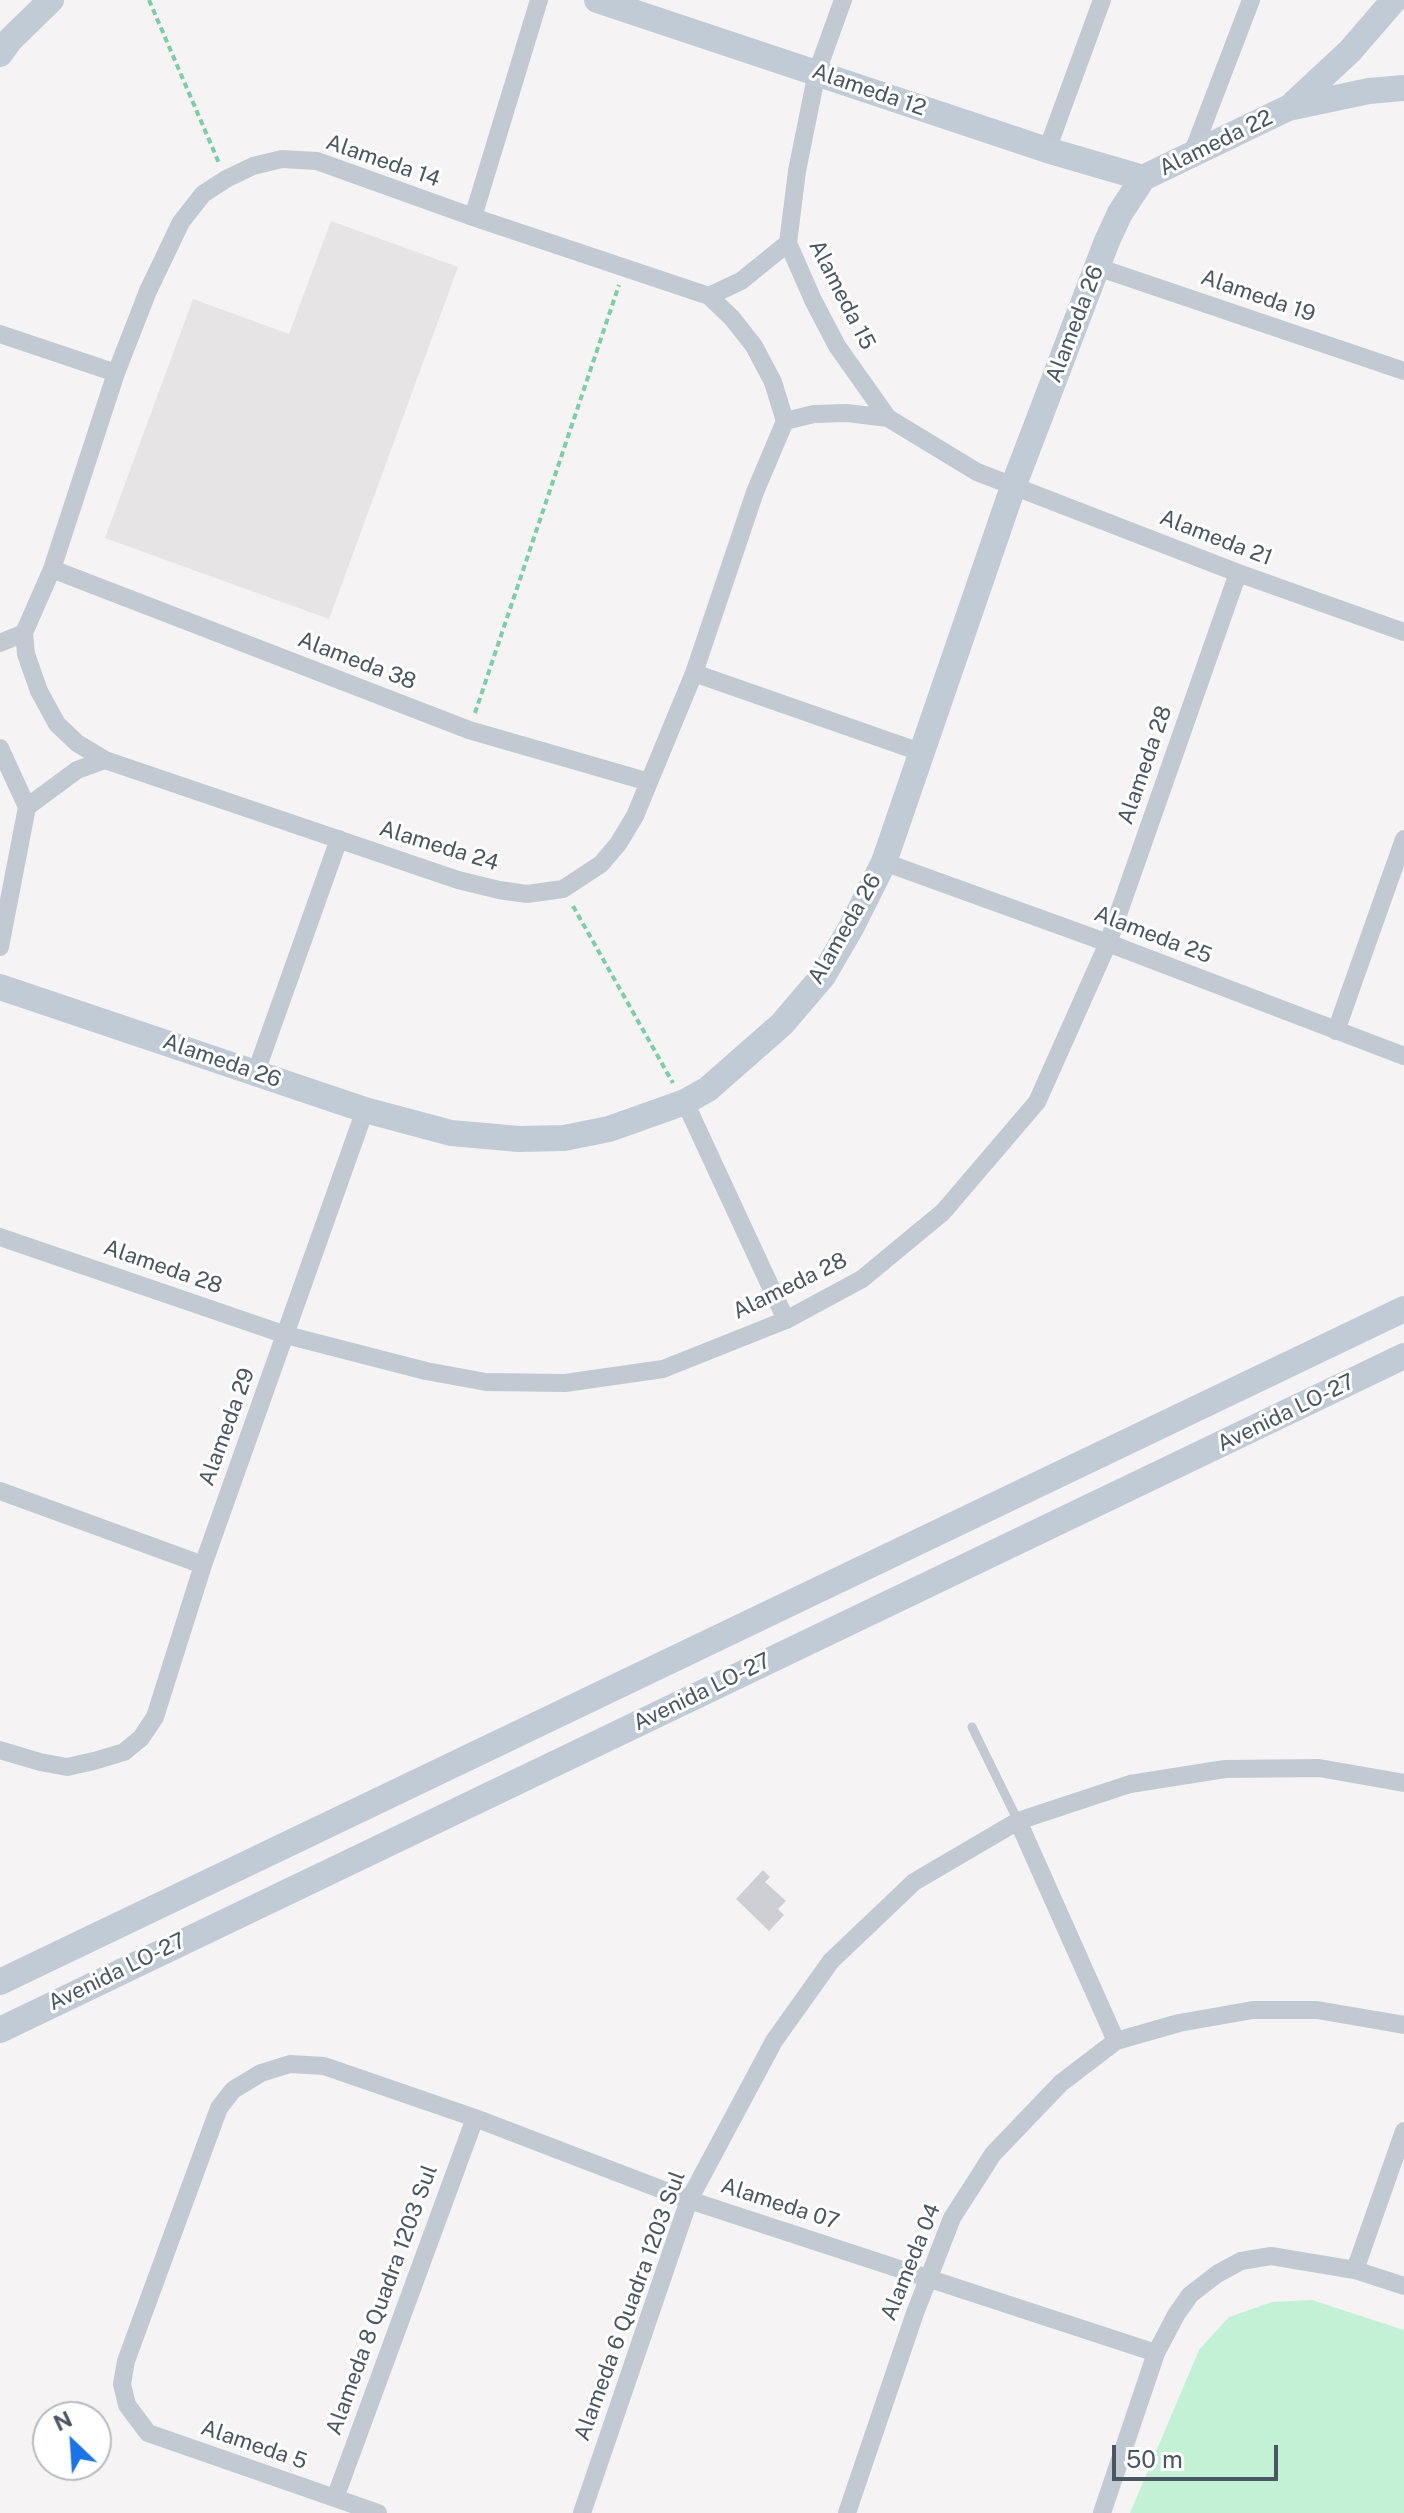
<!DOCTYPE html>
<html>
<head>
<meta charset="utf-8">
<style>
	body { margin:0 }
	#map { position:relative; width:1404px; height:2513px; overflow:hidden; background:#f5f3f3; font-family:"Public Sans",sans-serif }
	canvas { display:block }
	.north { position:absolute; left:32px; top:2401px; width:80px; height:80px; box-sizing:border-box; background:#fff; border:2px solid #b7bbc0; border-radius:50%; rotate:335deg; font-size:22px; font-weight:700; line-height:32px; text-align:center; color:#4a5661 }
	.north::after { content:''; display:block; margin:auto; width:28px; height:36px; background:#1a73e8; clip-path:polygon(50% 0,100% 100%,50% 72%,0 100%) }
	.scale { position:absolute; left:1112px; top:2445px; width:166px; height:36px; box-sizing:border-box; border:4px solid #4a5661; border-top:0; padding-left:10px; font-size:24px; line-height:28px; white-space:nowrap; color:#4a5661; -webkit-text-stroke:6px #fff; paint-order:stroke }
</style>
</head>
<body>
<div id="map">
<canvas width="1404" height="2513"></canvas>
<div class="north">N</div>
<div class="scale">50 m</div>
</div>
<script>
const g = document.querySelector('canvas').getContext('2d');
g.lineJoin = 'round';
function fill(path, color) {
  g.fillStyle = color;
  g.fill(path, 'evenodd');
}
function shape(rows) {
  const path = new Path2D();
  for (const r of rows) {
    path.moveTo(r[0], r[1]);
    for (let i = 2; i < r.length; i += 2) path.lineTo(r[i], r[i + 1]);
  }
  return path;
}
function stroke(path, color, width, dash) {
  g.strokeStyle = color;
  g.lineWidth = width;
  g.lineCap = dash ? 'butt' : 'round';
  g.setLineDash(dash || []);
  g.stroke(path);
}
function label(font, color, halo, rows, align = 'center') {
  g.font = font + ' "Public Sans",sans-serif';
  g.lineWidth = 6;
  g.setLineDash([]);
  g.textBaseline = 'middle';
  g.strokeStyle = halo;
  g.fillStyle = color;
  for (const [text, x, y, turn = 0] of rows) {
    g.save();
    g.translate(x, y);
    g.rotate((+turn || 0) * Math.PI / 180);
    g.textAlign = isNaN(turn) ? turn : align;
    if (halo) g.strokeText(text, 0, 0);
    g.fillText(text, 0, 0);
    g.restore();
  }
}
fill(shape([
	[331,221,458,267,329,619,105,538,193,299,289,334]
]), '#e6e4e5');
fill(shape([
	[1312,2300,1404,2330,1404,2513,1130,2513,1199,2350,1229,2317,1272,2302]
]), '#c3f1d5');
fill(shape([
	[763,1870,770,1877,765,1882,786,1901,778,1909,784,1915,769,1931,736,1899]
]), '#cdcfd5');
stroke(shape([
	[149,0,219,163],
	[475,713,619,285],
	[573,906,673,1083]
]), '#7ad0a6', 4, [6, 4]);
stroke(shape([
	[972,1727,1018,1821]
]), '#c1cad2', 9);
stroke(shape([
	[843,0,817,72,797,171,788,243,813,300,837,346,888,418,977,472,1238,573,1404,632],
	[1047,150,1102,0],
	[1192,154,1251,0],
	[282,159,317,161,473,217,709,296,732,318,754,346,773,382,785,421,755,492,694,673,649,782,635,816,618,844,601,864,563,889,527,894,499,890,458,880,105,760,77,743,57,724,39,691,26,654,24,633,52,569,116,373,148,291,181,222,203,194,226,179,253,166,282,159],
	[473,217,539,0],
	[1097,267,1404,371],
	[709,296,741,281,788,243],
	[0,334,116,373],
	[785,421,814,414,847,413,888,418],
	[52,569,469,730,649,782],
	[0,643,24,633],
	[694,673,923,753],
	[0,748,27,807,0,947],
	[27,807,77,770,105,760],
	[884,862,1108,943,1404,1056],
	[1336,1031,1404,839],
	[256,1072,339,839],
	[685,1102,786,1320],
	[0,1237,286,1335,426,1371,486,1382,565,1383,663,1369,786,1320,862,1279,943,1212,1037,1102,1108,943,1238,573],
	[0,1491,203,1565],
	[0,1750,40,1762,67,1767,94,1761,124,1752,141,1738,155,1717,203,1565,365,1110],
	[1018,1821,1116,2041],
	[1355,2270,1404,2131],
	[335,2498,475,2118],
	[378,2513,148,2433,127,2405,122,2384,126,2361,219,2108,233,2090,261,2073,290,2064,324,2066,475,2118,689,2200,1156,2353],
	[582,2513,689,2200,774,2041,831,1961,914,1882,1018,1821,1130,1784,1225,1769,1319,1768,1404,1783],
	[847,2513,915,2313,952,2218,993,2154,1061,2083,1116,2041,1179,2023,1253,2010,1317,2010,1404,2025],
	[1102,2513,1156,2353,1176,2315,1190,2295,1217,2274,1241,2261,1271,2256,1355,2270,1404,2286]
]), '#c1cad2', 18);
stroke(shape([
	[597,0,1047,150,1143,178],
	[0,54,10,40,51,0],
	[1291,106,1350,51,1394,0],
	[1143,178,1288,108,1369,91,1404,88],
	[0,987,365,1110,451,1133,519,1139,564,1138,609,1129,685,1102,708,1089,782,1024,823,976,852,926,884,862,1013,487,1107,241,1120,213,1143,178],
	[0,1982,1404,1309],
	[0,2030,1404,1356]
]), '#c1cbd6', 26);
label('22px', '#4a5661', '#fff', [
	["Alameda 12",869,90,19],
	["Alameda 22",1216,143,-26],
	["Alameda 14",383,161,19],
	["Alameda 15",842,295,63],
	["Alameda 19",1258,296,19],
	["Alameda 26",1075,324,-69],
	["Alameda 21",1216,538,21],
	["Alameda 38",357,661,21],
	["Alameda 28",1145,765,-71],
	["Alameda 24",439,846,17],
	["Alameda 26",845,929,-60],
	["Alameda 25",1153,935,21],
	["Alameda 26",222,1061,19],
	["Alameda 28",163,1267,19],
	["Alameda 28",790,1286,-26],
	["Avenida LO-27",1286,1413,-26],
	["Alameda 29",227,1427,-70],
	["Avenida LO-27",702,1692,-26],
	["Avenida LO-27",117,1972,-26],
	["Alameda 07",780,2204,18],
	["Alameda 04",911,2262,-68],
	["Alameda 8 Quadra 1203 Sul",382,2300,-70],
	["Alameda 6 Quadra 1203 Sul",630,2306,-70],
	["Alameda 5",254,2445,19]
]);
</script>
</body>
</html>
